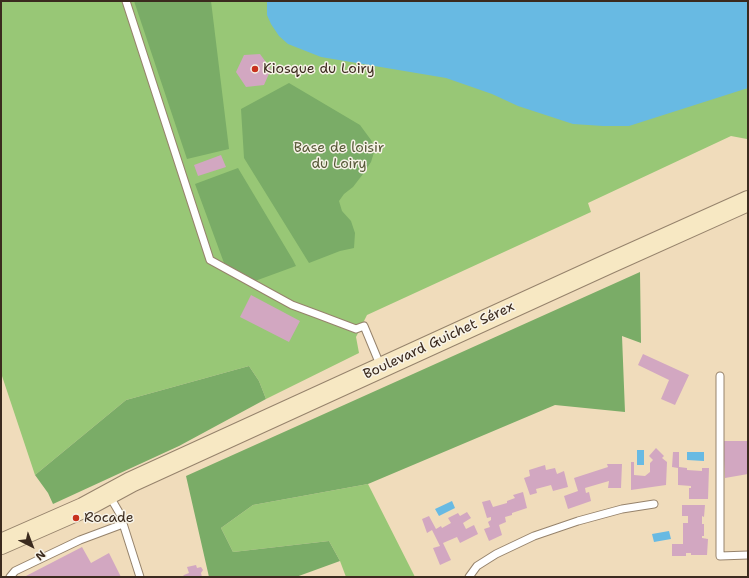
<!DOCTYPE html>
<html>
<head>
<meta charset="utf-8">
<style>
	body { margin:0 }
	#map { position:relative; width:749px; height:578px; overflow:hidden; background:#f0dcbb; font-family:"Shantell Sans",sans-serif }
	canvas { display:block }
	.frame { position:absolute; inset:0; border:2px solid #3b2a1e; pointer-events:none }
	.north { position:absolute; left:12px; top:526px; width:40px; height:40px; -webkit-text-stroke:3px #f7f3e8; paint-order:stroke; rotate:138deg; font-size:11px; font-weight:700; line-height:16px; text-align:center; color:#3b2a1e }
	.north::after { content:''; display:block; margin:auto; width:14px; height:18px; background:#3b2a1e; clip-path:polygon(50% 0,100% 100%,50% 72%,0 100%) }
</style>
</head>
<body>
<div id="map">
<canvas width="749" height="578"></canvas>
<div class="frame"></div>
<div class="north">N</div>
</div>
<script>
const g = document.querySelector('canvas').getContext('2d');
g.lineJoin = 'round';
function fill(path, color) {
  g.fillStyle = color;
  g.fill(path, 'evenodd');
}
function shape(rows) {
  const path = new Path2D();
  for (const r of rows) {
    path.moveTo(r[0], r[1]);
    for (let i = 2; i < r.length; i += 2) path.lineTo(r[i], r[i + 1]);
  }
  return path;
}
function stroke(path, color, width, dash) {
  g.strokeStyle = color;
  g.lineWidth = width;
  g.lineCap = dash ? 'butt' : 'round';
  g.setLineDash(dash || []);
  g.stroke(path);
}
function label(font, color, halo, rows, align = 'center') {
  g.font = font + ' "Shantell Sans",sans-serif';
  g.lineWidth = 3;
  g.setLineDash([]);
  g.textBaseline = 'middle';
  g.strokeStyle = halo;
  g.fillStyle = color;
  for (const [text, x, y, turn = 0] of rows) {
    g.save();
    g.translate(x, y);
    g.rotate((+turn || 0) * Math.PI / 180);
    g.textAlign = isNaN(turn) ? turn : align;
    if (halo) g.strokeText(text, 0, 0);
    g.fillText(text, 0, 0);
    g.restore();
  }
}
fill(shape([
	[1,1,748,1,748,138,747,139,731,136,588,203,591,212,367,315,356,337,359,353,266,399,259,381,249,366,126,400,35,475,1,373],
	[368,484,415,577,346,577,340,561,329,541,233,552,221,528,253,505]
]), '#98c776');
fill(shape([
	[134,1,211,1,229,149,187,159],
	[289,83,360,125,371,140,375,149,371,162,363,174,353,187,344,194,339,201,342,211,351,221,355,233,354,248,340,251,309,263,244,158,241,109],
	[238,168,293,260,296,266,255,281,224,263,195,184],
	[640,272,641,343,622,336,625,412,555,405,368,484,253,505,221,528,233,552,329,541,340,561,296,577,209,577,186,476],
	[249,366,259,381,266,399,179,446,53,504,48,493,35,475,126,400]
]), '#7aac67');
fill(shape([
	[267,1,748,1,748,88,629,126,603,126,573,124,518,106,492,94,446,78,321,57,288,44,279,36,271,24,267,15],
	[637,450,644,450,644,465,637,465],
	[687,452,704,452,704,461,687,460],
	[452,501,455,508,439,516,435,509],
	[669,531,671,539,654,542,652,534]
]), '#68bae3');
fill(shape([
	[260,54,271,69,264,85,246,87,236,72,244,55],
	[221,155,226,167,198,176,194,165],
	[251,295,300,321,289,342,240,317],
	[643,354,689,375,675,405,661,399,669,380,638,365],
	[723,441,748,441,748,474,725,478],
	[656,448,664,456,662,458,667,462,666,485,631,490,631,462,634,462,634,475,645,476,650,472,650,463,653,460,649,456],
	[673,452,679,452,679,467,687,468,687,470,702,471,702,468,709,468,708,499,689,499,689,488,691,488,691,486,678,485,678,468,672,467],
	[607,464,622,464,621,488,608,488,609,481,585,488,586,493,589,492,591,501,568,509,564,496,578,491,574,478,608,467],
	[545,465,546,470,555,468,557,474,564,471,568,487,553,491,551,485,536,489,537,493,530,495,524,478,530,476,529,470],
	[523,492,527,508,512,513,512,515,505,517,506,522,499,525,502,535,489,541,484,529,490,527,488,522,491,520,491,517,487,518,482,502,490,500,493,507,507,503,507,501,515,498,513,495],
	[682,505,705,505,704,517,702,516,702,524,704,524,704,536,702,536,702,538,708,539,707,555,691,555,691,553,686,553,686,556,672,556,672,544,683,544,683,523,688,523,688,516,682,516],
	[467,512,471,518,463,523,466,529,474,525,478,534,460,543,457,537,443,543,451,560,440,565,433,548,440,546,432,530,427,533,422,519,429,516,436,529,441,526,442,528,451,523,448,518,458,513,460,516],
	[82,547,91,563,109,553,121,577,24,577],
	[196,565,197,568,201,567,203,570,201,573,202,577,182,577,184,575,189,573,187,567]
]), '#d2a7c1');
const service = shape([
	[126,1,210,260,292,305,319,315,356,329,364,326,381,367],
	[720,376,720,556,748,555],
	[109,495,120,514,140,577],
	[10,577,15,571,80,540,123,524],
	[469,577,477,566,496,554,534,536,578,521,622,509,654,504]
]);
const secondary = shape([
	[1,544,83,508,131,482,610,263,748,201]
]);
stroke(service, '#96836c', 9);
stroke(secondary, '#96836c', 22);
stroke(service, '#fff', 7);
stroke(secondary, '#f7e8c3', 20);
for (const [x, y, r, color] of [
	[255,69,4,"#c8321e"],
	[76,518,4,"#c8321e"]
]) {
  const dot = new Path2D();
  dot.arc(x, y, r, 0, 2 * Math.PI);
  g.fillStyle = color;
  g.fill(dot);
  stroke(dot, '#f7f3e8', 1.5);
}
label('14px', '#3b2a1e', '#f7f3e8', [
	["Kiosque du Loiry",263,69],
	["Rocade",84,518]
], 'left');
label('14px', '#575938', '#f7f3e8', [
	["Base de loisir",339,148],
	["du Loiry",339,164]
]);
label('14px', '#3b2a1e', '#f7f3e8', [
	["Boulevard Guichet Sérex",439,341,-25]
]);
</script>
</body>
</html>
